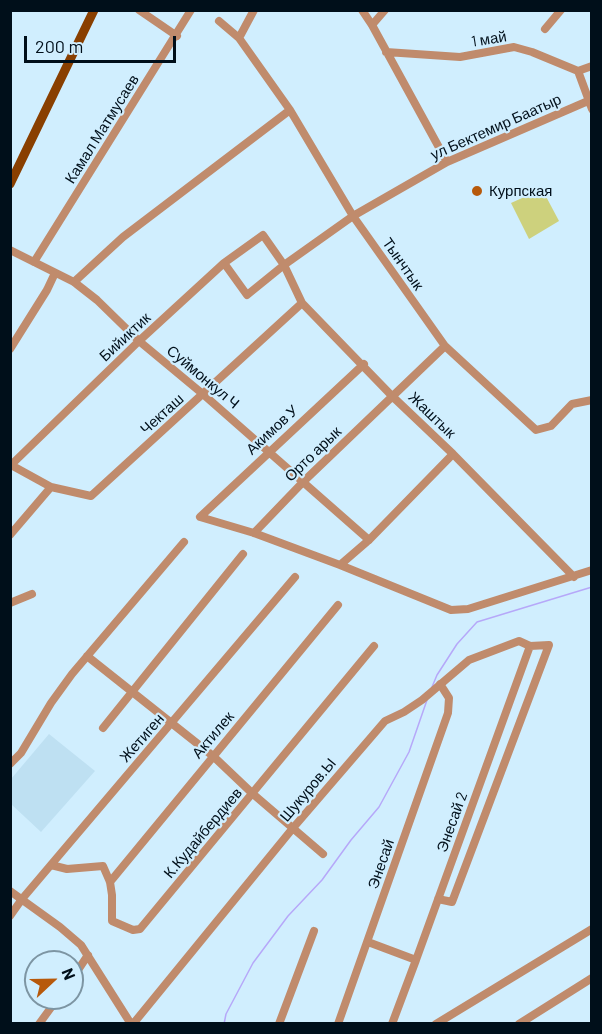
<!DOCTYPE html>
<html>
<head>
<meta charset="utf-8">
<style>
	body { margin:0 }
	#map { position:relative; width:602px; height:1034px; overflow:hidden; background:#d0eefe; font-family:Barlow,sans-serif }
	canvas { display:block }
	.frame { position:absolute; inset:0; border:12px solid #000f1a; pointer-events:none }
	.north { position:absolute; left:24px; top:950px; width:60px; height:60px; box-sizing:border-box; background:#d0eefe; border:2px solid #7d95a3; border-radius:50%; rotate:68deg; font-size:16px; font-weight:700; line-height:24px; text-align:center; color:#000f1a }
	.north::after { content:''; display:block; margin:auto; width:21px; height:27px; background:#b7590b; clip-path:polygon(50% 0,100% 100%,50% 72%,0 100%) }
	.scale { position:absolute; left:24px; top:36px; width:152px; height:27px; box-sizing:border-box; border:3px solid #000f1a; border-top:0; padding-left:8px; font-size:18px; line-height:21px; white-space:nowrap; color:#000f1a; -webkit-text-stroke:4px #d0eefe; paint-order:stroke }
</style>
</head>
<body>
<div id="map">
<canvas width="602" height="1034"></canvas>
<div class="frame"></div>
<div class="north">N</div>
<div class="scale">200 m</div>
</div>
<script>
const g = document.querySelector('canvas').getContext('2d');
g.lineJoin = 'round';
function fill(path, color) {
  g.fillStyle = color;
  g.fill(path, 'evenodd');
}
function shape(rows) {
  const path = new Path2D();
  for (const r of rows) {
    path.moveTo(r[0], r[1]);
    for (let i = 2; i < r.length; i += 2) path.lineTo(r[i], r[i + 1]);
  }
  return path;
}
function stroke(path, color, width, dash) {
  g.strokeStyle = color;
  g.lineWidth = width;
  g.lineCap = dash ? 'butt' : 'round';
  g.setLineDash(dash || []);
  g.stroke(path);
}
function label(font, color, halo, rows, align = 'center') {
  g.font = font + ' Barlow,sans-serif';
  g.lineWidth = 4.5;
  g.setLineDash([]);
  g.textBaseline = 'middle';
  g.strokeStyle = halo;
  g.fillStyle = color;
  for (const [text, x, y, turn = 0] of rows) {
    g.save();
    g.translate(x, y);
    g.rotate((+turn || 0) * Math.PI / 180);
    g.textAlign = isNaN(turn) ? turn : align;
    if (halo) g.strokeText(text, 0, 0);
    g.fillText(text, 0, 0);
    g.restore();
  }
}
fill(shape([
	[49,734,95,771,41,832,11,804,11,779]
]), '#bee0f2');
fill(shape([
	[542,189,559,221,529,239,511,203]
]), '#cdd17d');
stroke(shape([
	[432,687,437,675,457,644,477,622,592,587],
	[224,1024,226,1014,253,963,288,916,322,880,351,840,379,807,409,752,427,700]
]), '#b6a8f9', 1.5);
stroke(shape([
	[139,10,177,36],
	[362,10,372,25,447,162],
	[219,21,239,38,290,110,353,216,445,346,536,430,551,426,572,404,592,400],
	[372,25,385,10],
	[545,29,561,10],
	[239,38,254,10],
	[386,52,460,57,514,47,532,52,578,71,592,66],
	[578,71,592,109],
	[10,250,74,282,97,300,139,341,204,395,369,540],
	[34,262,191,10],
	[224,263,247,295,284,265,353,216,447,162,588,101],
	[74,282,123,237,290,110],
	[302,303,91,496,51,487,11,465,139,341,224,263,263,235,284,265,302,303,392,396,453,454,574,577],
	[10,349,47,290,55,273],
	[364,364,200,517,254,533,340,565,451,610,468,609,592,570],
	[254,533,304,481,445,346],
	[10,535,51,487],
	[340,565,369,540,453,454],
	[10,603,32,594],
	[87,656,213,756,253,794,323,854],
	[103,728,243,554],
	[10,764,21,753,51,703,72,674,184,542],
	[51,865,67,869,103,866,110,882,112,895,112,921,133,930,140,929,374,646],
	[110,882,338,605],
	[10,891,60,927,81,945,131,1024],
	[10,916,22,899,295,577],
	[368,942,416,960,530,646],
	[72,979,88,955],
	[39,1024,58,998],
	[133,1024,293,828,385,721,404,712,422,700,469,660,519,641,530,646,549,645,452,902,438,899],
	[279,1024,314,931],
	[338,1024,448,713,449,698,440,684],
	[392,1024,416,960],
	[436,1024,592,929],
	[519,1024,592,978]
]), '#c08b6c', 8);
stroke(shape([
	[10,184,94,10]
]), '#893f00', 9);
for (const [x, y, r, color] of [
	[477,191,6,"#b7590b"]
]) {
  const dot = new Path2D();
  dot.arc(x, y, r, 0, 2 * Math.PI);
  g.fillStyle = color;
  g.fill(dot);
  stroke(dot, '#d0eefe', 2);
}
label('15px', '#000f1a', '#d0eefe', [
	["1 май",489,39,-9],
	["ул Бектемир Баатыр",496,127,-24],
	["Камал Матмусаев",102,129,-58],
	["Тынчтык",403,264,55],
	["Бийиктик",125,337,-43],
	["Суймонкул Ч",203,377,40],
	["Чекташ",162,414,-42],
	["Жаштык",432,415,44],
	["Акимов У",272,430,-43],
	["Орто арык",313,454,-44],
	["Актилек",213,735,-50],
	["Жетиген",142,738,-49],
	["Шукуров.Ы",308,790,-50],
	["Энесай 2",452,822,-70],
	["К.Кудайбердиев",203,833,-50],
	["Энесай",381,864,-71]
]);
label('15px', '#000f1a', '#d0eefe', [
	["Курпская",489,191]
], 'left');
</script>
</body>
</html>
